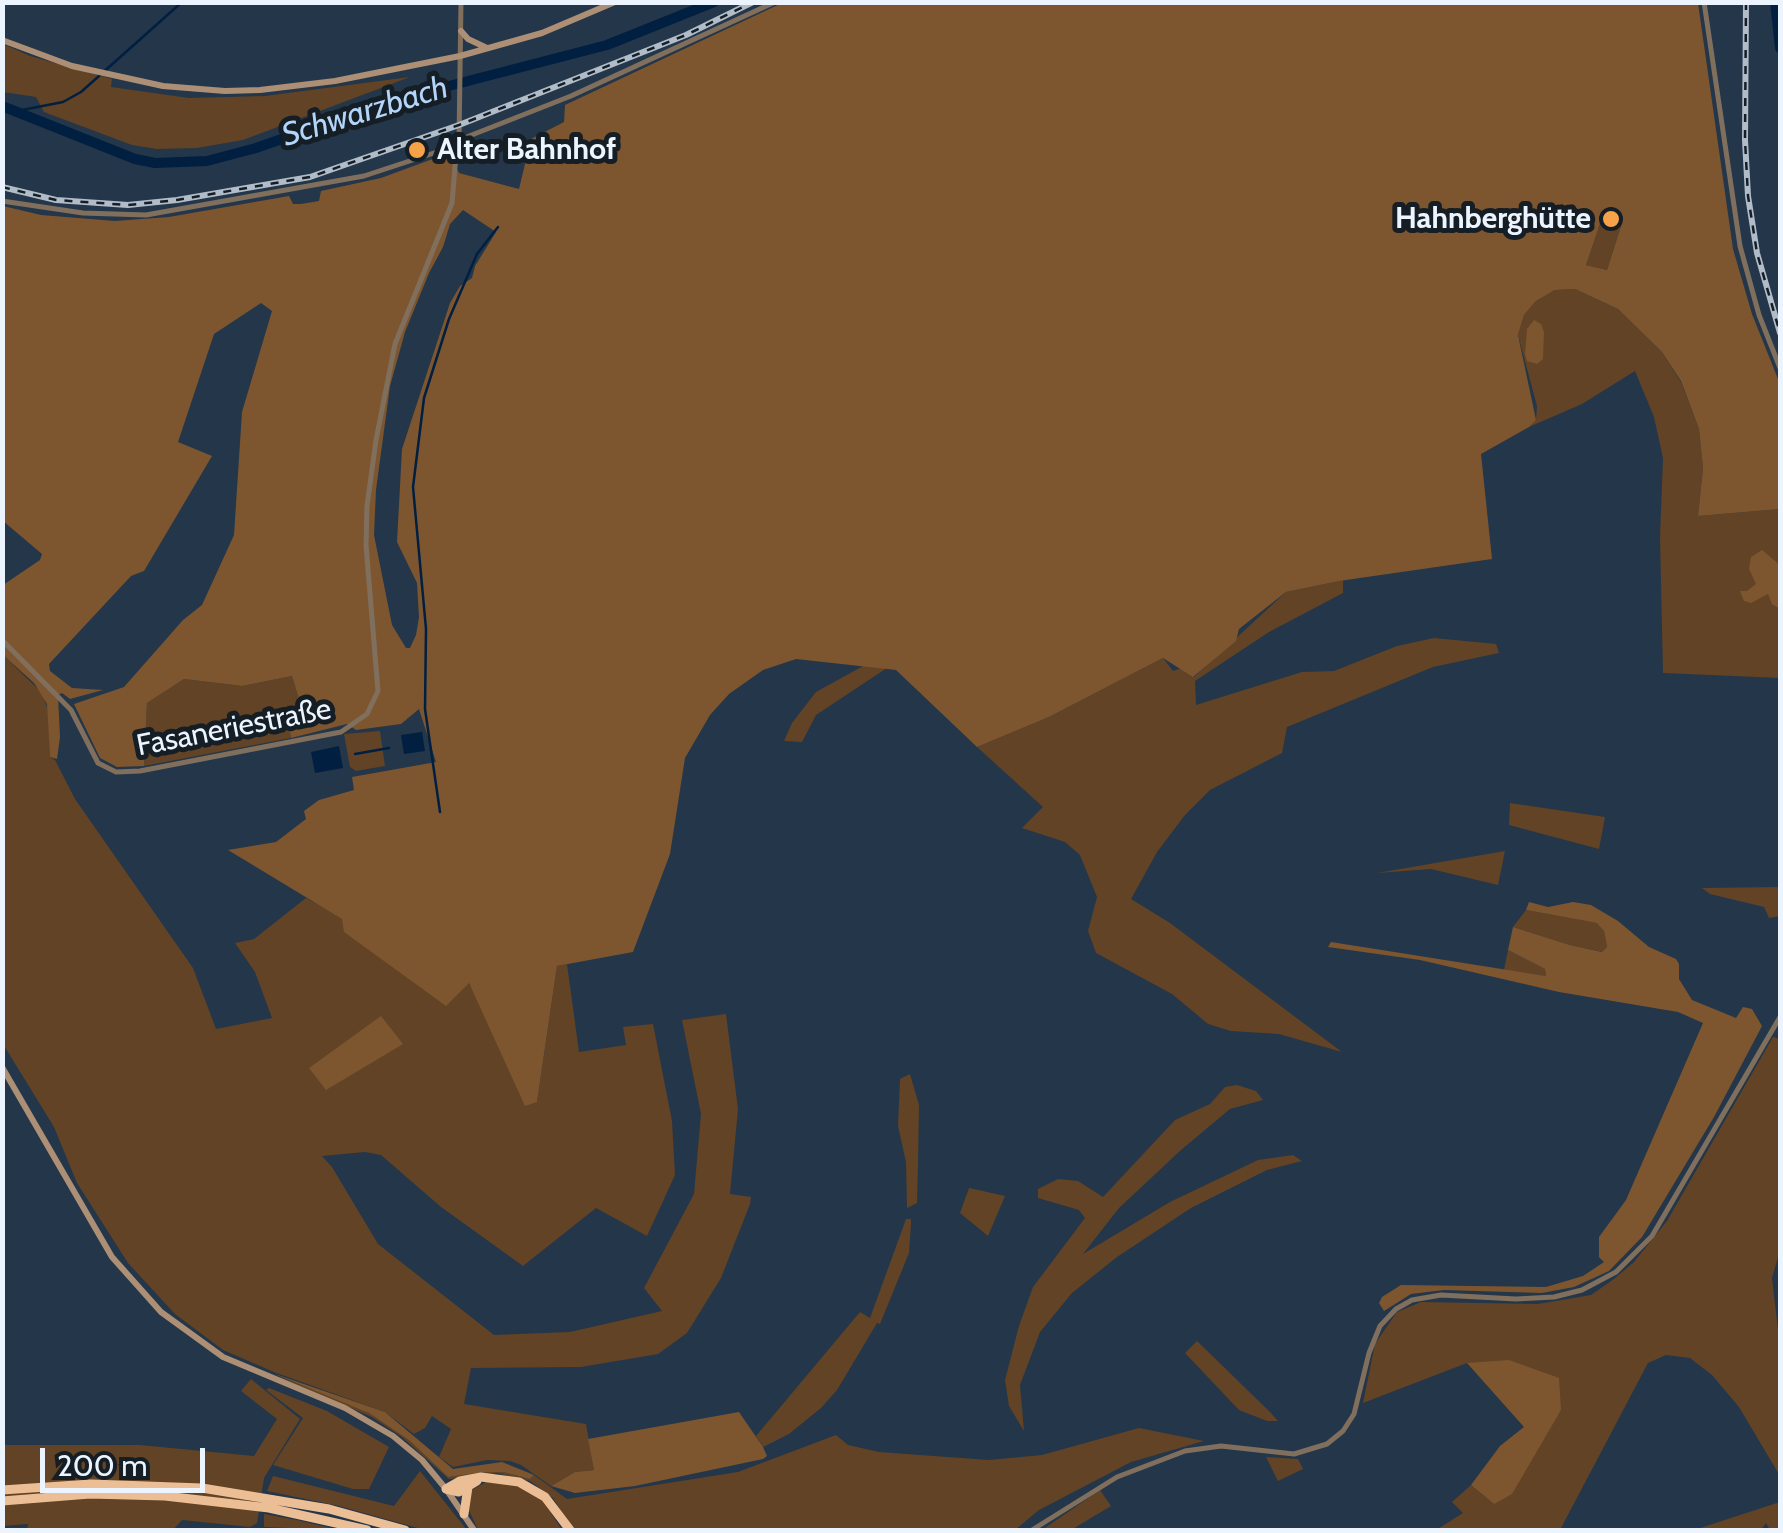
<!DOCTYPE html>
<html>
<head>
<meta charset="utf-8">
<style>
	body { margin:0 }
	#map { position:relative; width:1783px; height:1533px; overflow:hidden; background:#243649; font-family:Cabin,sans-serif }
	canvas { display:block }
	.frame { position:absolute; inset:0; border:5px solid #ecf5ff; pointer-events:none }
	.scale { position:absolute; left:40px; top:1448px; width:165px; height:45px; box-sizing:border-box; border:5px solid #ecf5ff; border-top:0; padding-left:12px; font-size:30px; line-height:35px; white-space:nowrap; color:#ecf5ff; -webkit-text-stroke:8px #151d25; paint-order:stroke }
</style>
</head>
<body>
<div id="map">
<canvas width="1783" height="1533"></canvas>
<div class="frame"></div>
<div class="scale">200 m</div>
</div>
<script>
const g = document.querySelector('canvas').getContext('2d');
g.lineJoin = 'round';
function fill(path, color) {
  g.fillStyle = color;
  g.fill(path, 'evenodd');
}
function shape(rows) {
  const path = new Path2D();
  for (const r of rows) {
    path.moveTo(r[0], r[1]);
    for (let i = 2; i < r.length; i += 2) path.lineTo(r[i], r[i + 1]);
  }
  return path;
}
function stroke(path, color, width, dash) {
  g.strokeStyle = color;
  g.lineWidth = width;
  g.lineCap = dash ? 'butt' : 'round';
  g.setLineDash(dash || []);
  g.stroke(path);
}
function label(font, color, halo, rows, align = 'center') {
  g.font = font + ' Cabin,sans-serif';
  g.lineWidth = 10;
  g.setLineDash([]);
  g.textBaseline = 'middle';
  g.strokeStyle = halo;
  g.fillStyle = color;
  for (const [text, x, y, turn = 0] of rows) {
    g.save();
    g.translate(x, y);
    g.rotate((+turn || 0) * Math.PI / 180);
    g.textAlign = isNaN(turn) ? turn : align;
    if (halo) g.strokeText(text, 0, 0);
    g.fillText(text, 0, 0);
    g.restore();
  }
}
fill(shape([
	[3,44,30,56,112,79,111,87,189,98,265,96,410,77,243,140,197,148,157,149,132,145,44,112,36,97,3,92],
	[1601,221,1621,226,1607,270,1586,265],
	[1575,289,1618,309,1662,352,1681,382,1699,429,1703,468,1698,516,1780,509,1780,678,1663,673,1660,537,1663,458,1654,417,1635,371,1582,404,1529,427,1536,419,1537,406,1518,335,1524,315,1536,301,1555,290],
	[1343,580,1343,593,1269,632,1195,681,1196,705,1302,672,1334,671,1397,646,1434,638,1496,644,1499,653,1433,667,1287,727,1282,753,1210,790,1185,815,1157,852,1131,899,1170,923,1342,1052,1279,1034,1231,1031,1208,1024,1172,994,1096,953,1088,931,1097,897,1080,855,1065,842,1022,828,1043,807,977,747,1049,717,1163,658,1173,671,1182,668,1194,677,1286,592],
	[3,655,42,693,48,710,50,757,55,760,75,799,193,968,216,1029,272,1018,255,972,235,943,254,939,306,898,468,982,537,1102,557,966,567,964,579,1052,626,1045,623,1027,653,1024,672,1121,675,1175,647,1236,596,1208,523,1266,441,1207,381,1155,365,1152,322,1156,332,1167,378,1244,494,1335,570,1332,662,1311,644,1288,694,1194,701,1114,682,1020,726,1014,738,1109,730,1194,751,1197,750,1204,721,1278,687,1333,658,1354,581,1367,471,1368,464,1404,586,1424,594,1470,575,1472,551,1486,521,1465,510,1461,487,1460,453,1467,439,1457,451,1429,432,1416,425,1428,414,1434,385,1412,274,1372,223,1350,175,1314,128,1263,77,1183,54,1127,3,1044],
	[865,665,887,668,816,715,802,742,784,741,792,723,816,692],
	[292,676,303,713,287,718,291,738,144,766,147,703,184,679,242,686],
	[380,731,385,766,356,771,350,767,344,734],
	[1510,803,1605,817,1599,849,1509,825],
	[1505,851,1498,885,1431,869,1377,873],
	[1780,887,1780,916,1769,918,1764,907,1710,894,1702,888],
	[1526,910,1598,923,1604,931,1607,947,1603,952,1570,945,1513,927],
	[1508,950,1545,969,1546,976,1504,970],
	[1773,1037,1780,1039,1780,1250,1772,1278,1780,1347,1780,1476,1739,1407,1712,1375,1690,1358,1666,1355,1648,1363,1560,1530,1436,1530,1463,1513,1452,1502,1471,1485,1494,1504,1561,1410,1467,1363,1363,1403,1375,1344,1390,1322,1397,1312,1421,1302,1538,1304,1591,1295,1614,1279,1634,1262,1667,1221],
	[910,1074,919,1105,918,1165,917,1203,907,1208,906,1162,898,1126,900,1079],
	[1237,1085,1256,1091,1263,1100,1230,1109,1181,1150,1119,1208,1083,1254,1170,1202,1258,1160,1293,1155,1302,1161,1267,1170,1191,1208,1117,1257,1072,1293,1040,1332,1020,1385,1024,1431,1009,1406,1005,1380,1019,1326,1033,1287,1085,1218,1079,1210,1038,1198,1038,1189,1058,1179,1078,1181,1103,1197,1175,1120,1210,1104,1225,1087],
	[969,1188,1005,1196,988,1236,960,1213],
	[906,1219,911,1219,911,1224,909,1253,880,1324,877,1323,837,1390,821,1408,789,1434,763,1447,756,1436,860,1312,870,1318],
	[1197,1341,1270,1412,1278,1421,1267,1421,1239,1410,1185,1353],
	[274,1375,347,1402,369,1413,410,1441,448,1477,485,1472,503,1472,530,1479,534,1475,567,1499,738,1472,836,1435,848,1445,879,1452,989,1460,1042,1455,1139,1428,1204,1441,1131,1462,1039,1510,1015,1530,573,1530,553,1498,530,1481,497,1473,449,1479,402,1437,372,1417],
	[251,1379,300,1419,264,1478,257,1523,250,1527,182,1520,173,1530,27,1530,28,1524,3,1526,2,1445,140,1445,254,1456,277,1419,241,1391],
	[269,1388,327,1411,389,1447,369,1489,353,1489,273,1465,303,1418,266,1390],
	[1266,1457,1298,1459,1303,1469,1278,1481],
	[420,1471,467,1530,425,1530,339,1506,267,1491,273,1476,394,1506],
	[486,1482,518,1485,540,1496,562,1530,478,1530,467,1506,470,1491],
	[1100,1490,1111,1506,1071,1530,1042,1530],
	[1780,1502,1780,1530,1770,1530,1766,1523,1761,1530,1694,1530],
	[264,1514,297,1520,339,1530,264,1527]
]), '#624325');
fill(shape([
	[782,3,1698,3,1733,249,1752,314,1780,384,1780,509,1698,516,1703,468,1699,429,1681,381,1662,352,1618,309,1575,289,1555,290,1536,301,1524,315,1518,335,1536,420,1529,427,1481,454,1492,559,1339,581,1286,592,1239,629,1236,641,1193,677,1163,658,1049,717,977,747,896,670,796,659,763,670,729,694,710,715,685,758,670,854,633,952,557,966,537,1102,525,1106,469,983,446,1006,344,932,342,919,228,850,276,842,306,819,304,811,319,800,354,790,352,777,436,762,419,709,401,724,356,730,347,724,291,738,287,718,303,713,292,676,242,686,184,679,147,703,144,766,117,767,100,758,74,704,124,687,183,620,202,605,234,535,242,412,272,311,261,303,214,334,178,442,212,456,144,571,131,576,49,664,50,671,72,688,103,690,70,699,62,693,58,695,60,737,57,759,50,757,47,704,34,683,3,655,3,585,40,560,42,554,3,521,3,206,41,215,115,221,169,217,289,196,293,204,301,204,319,201,321,191,381,178,449,153,459,173,519,189,531,139,564,122,565,105],
	[463,210,496,232,475,266,472,278,460,286,450,303,402,449,397,542,417,583,419,617,416,635,410,648,406,648,392,625,374,535,376,490,390,386,405,332,429,273,443,247,450,224],
	[1601,221,1621,226,1607,270,1586,265],
	[1534,320,1541,324,1544,332,1543,359,1537,364,1527,361,1525,354,1527,329],
	[1762,550,1780,565,1780,609,1772,604,1768,594,1751,603,1744,601,1740,591,1747,591,1756,584,1749,569,1751,557],
	[1529,902,1548,907,1573,902,1591,905,1618,921,1649,947,1676,959,1679,964,1679,979,1692,1000,1736,1018,1743,1007,1752,1009,1762,1026,1714,1117,1642,1237,1609,1271,1574,1287,1542,1293,1444,1290,1411,1294,1384,1311,1379,1303,1382,1297,1401,1285,1546,1287,1583,1276,1604,1262,1599,1257,1599,1237,1626,1200,1703,1023,1678,1012,1559,992,1420,960,1328,947,1331,942,1546,976,1545,969,1508,950,1513,927,1570,945,1602,952,1607,947,1604,931,1597,923,1526,910],
	[381,1016,403,1044,326,1090,309,1068],
	[1509,1360,1559,1378,1561,1410,1512,1494,1494,1504,1471,1485,1500,1446,1524,1427,1467,1363],
	[272,1373,385,1412,453,1469,502,1462,534,1475,530,1479,503,1472,485,1472,448,1477,410,1441,369,1413],
	[739,1412,763,1447,767,1456,763,1459,635,1486,575,1493,551,1486,575,1472,594,1470,588,1439]
]), '#7d562f');
fill(shape([
	[422,732,425,751,404,754,401,735],
	[339,746,343,768,315,773,311,752]
]), '#001f41');
stroke(shape([
	[17,111,63,102,81,92,182,2],
	[355,754,389,748],
	[440,812,425,709,426,629,413,487,424,398,449,319,477,254,498,227]
]), '#001f41', 2.5);
stroke(shape([
	[1775,2,1780,48],
	[2,106,135,159,155,163,207,161,256,148,387,102,607,45,714,2]
]), '#001f41', 10);
stroke(shape([
	[1704,2,1740,246,1759,315,1780,368],
	[459,140,461,2],
	[2,201,83,213,146,215,364,176,446,149,459,140,571,96,775,2],
	[2,640,71,710,98,763,116,772,140,771,341,732,367,714,378,691,366,545,367,506,376,440,395,344,452,203,457,143],
	[1032,1530,1117,1477,1185,1451,1221,1446,1294,1454,1327,1444,1343,1431,1354,1414,1369,1353,1380,1326,1396,1309,1412,1300,1441,1295,1516,1299,1554,1297,1582,1290,1616,1272,1652,1236,1780,1017]
]), '#816f5e', 5);
stroke(shape([
	[461,31,468,39,487,48],
	[2,40,72,66,163,86,225,91,260,90,335,81,460,56,542,33,615,2],
	[2,1067,112,1257,161,1312,223,1357,345,1408,393,1436,422,1460,446,1489,474,1530]
]), '#ac8f75', 6);
stroke(shape([
	[446,1489,460,1481,481,1477,519,1482,545,1497,570,1530],
	[446,1489,459,1492,477,1481],
	[2,1490,91,1484,202,1488,329,1509,405,1530],
	[2,1501,90,1494,165,1496,269,1508,367,1530],
	[464,1514,468,1487]
]), '#ecbe95', 9);
const rail = shape([
	[1746,2,1745,140,1748,196,1757,253,1780,333],
	[2,187,56,200,128,205,177,200,310,177,459,125,686,35,753,2]
]);
stroke(rail, '#b1bcc9', 6);
stroke(rail, '#151d25', 2.5, [8]);
for (const [x, y, r, color] of [
	[417,150,10,"#f7a248"],
	[1611,219,10,"#f7a248"]
]) {
  const dot = new Path2D();
  dot.arc(x, y, r, 0, 2 * Math.PI);
  g.fillStyle = color;
  g.fill(dot);
  stroke(dot, '#151d25', 4);
}
label('bold 30px', '#ecf5ff', '#151d25', [
	["Alter Bahnhof",437,150],
	["Hahnberghütte",1591,219,"right"]
], 'left');
label('30px', '#ecf5ff', '#151d25', [
	["Fasaneriestraße",234,728,-11]
]);
label('italic 32px', '#b3d5fa', '#151d25', [
	["Schwarzbach",365,112,-17]
]);
</script>
</body>
</html>
